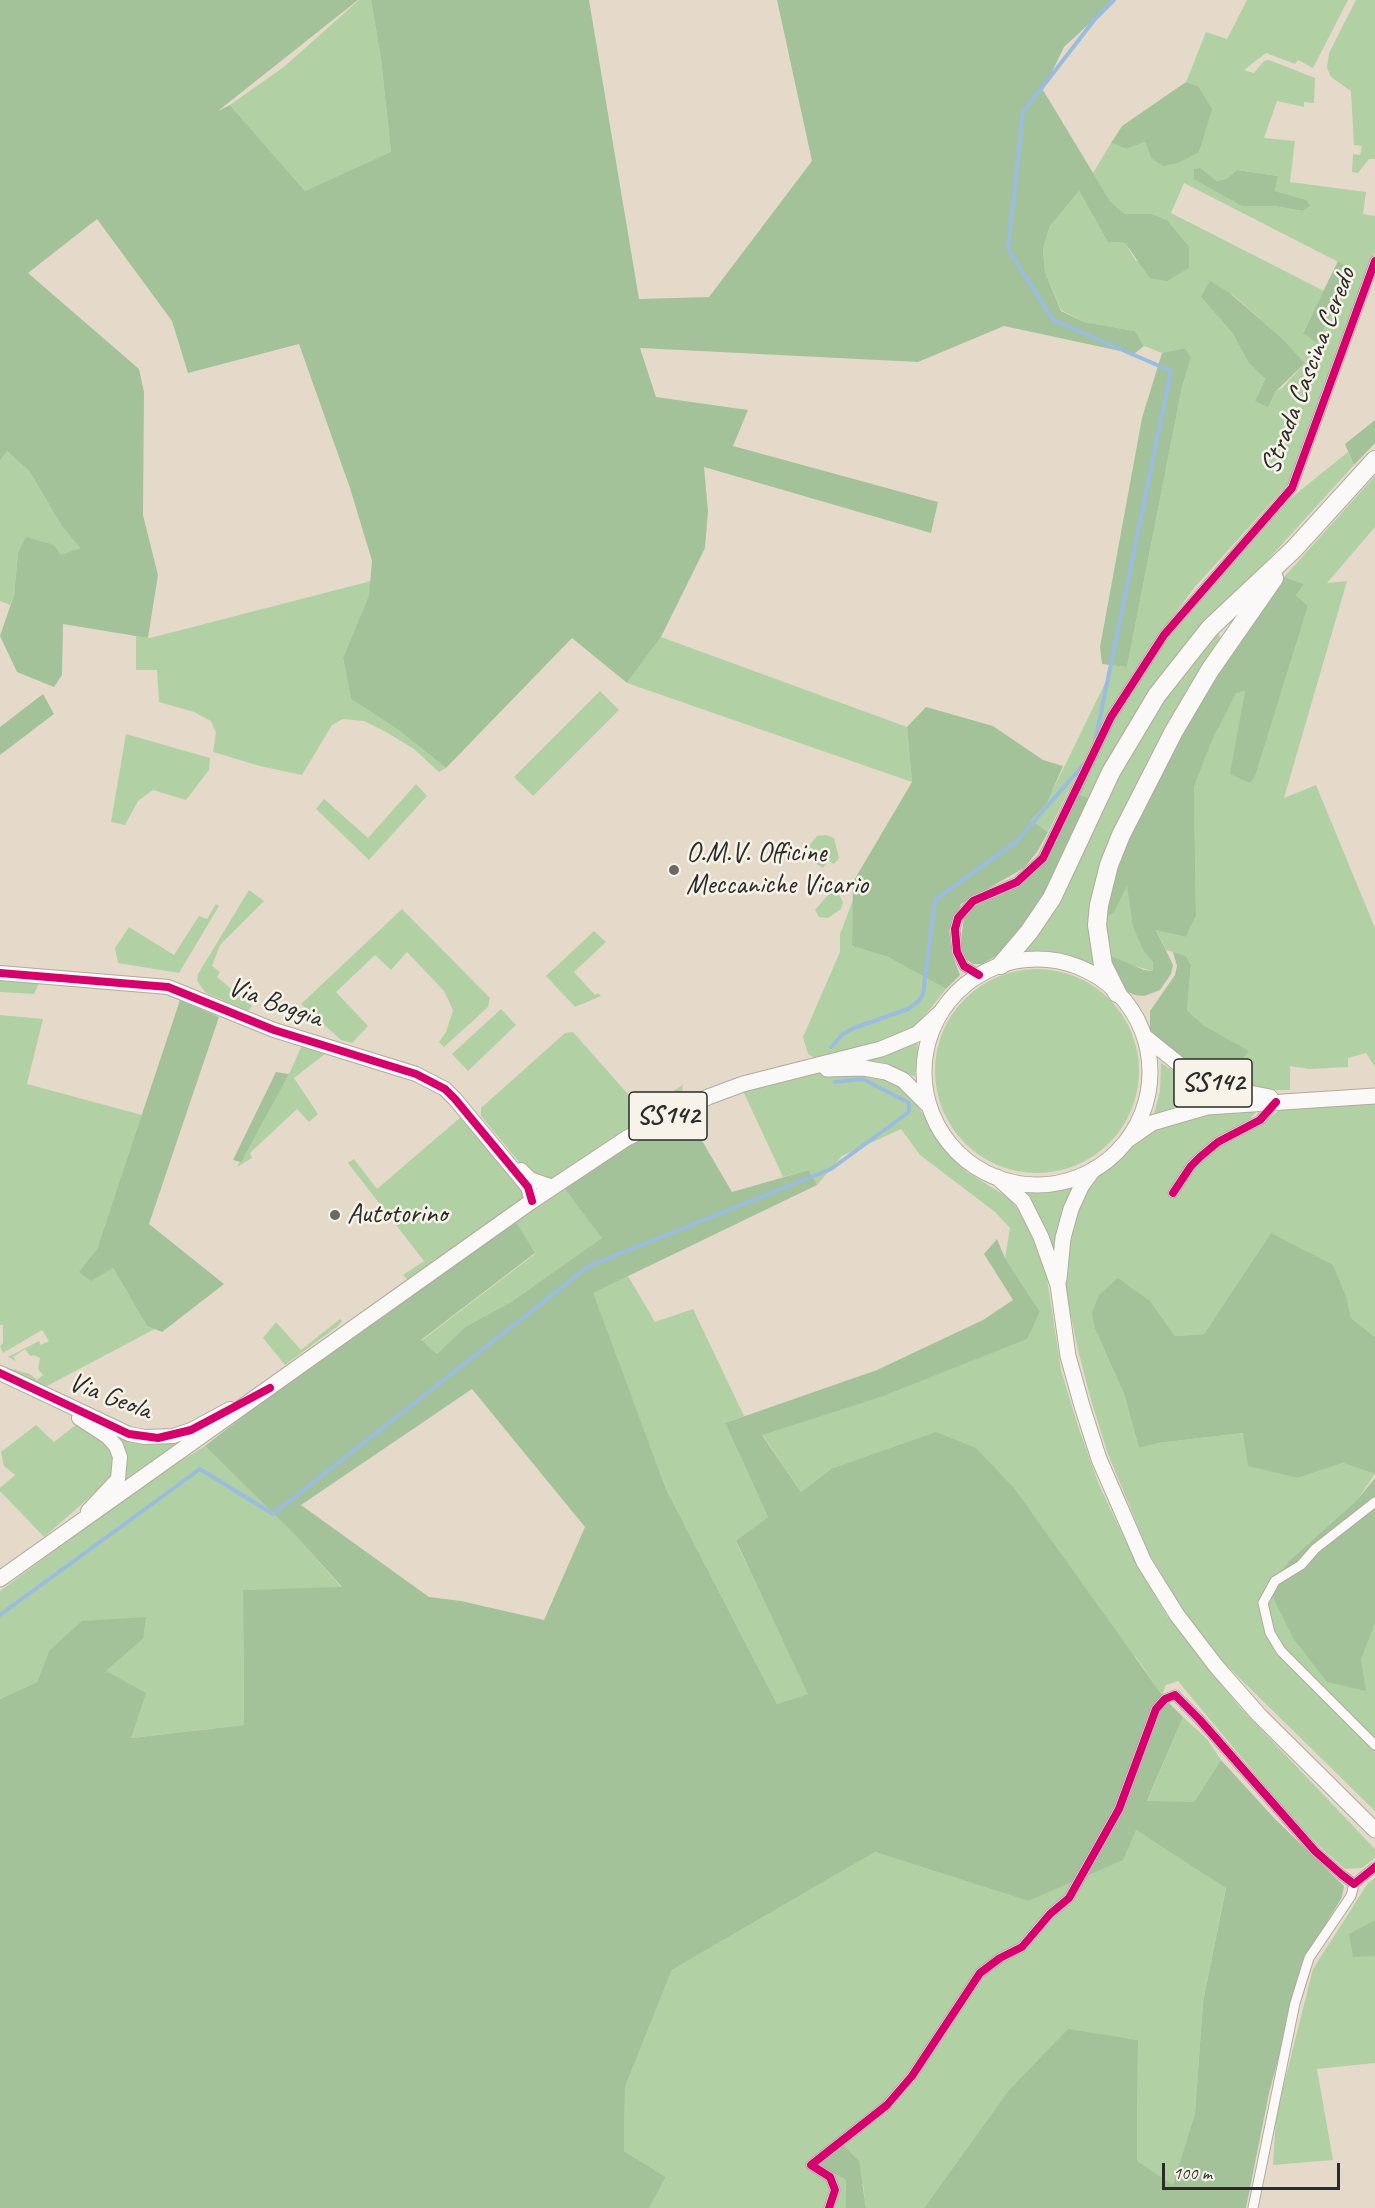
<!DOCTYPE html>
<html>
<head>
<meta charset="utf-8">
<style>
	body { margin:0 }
	#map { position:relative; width:1375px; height:2208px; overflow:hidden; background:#e5daca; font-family:Caveat,sans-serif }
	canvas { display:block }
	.scale { position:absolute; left:1162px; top:2163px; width:178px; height:27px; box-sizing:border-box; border:3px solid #2b2b2b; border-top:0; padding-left:8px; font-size:18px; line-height:21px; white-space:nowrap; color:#2b2b2b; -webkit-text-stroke:4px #f7f3e8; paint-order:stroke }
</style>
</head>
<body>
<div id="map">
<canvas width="1375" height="2208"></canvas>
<div class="scale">100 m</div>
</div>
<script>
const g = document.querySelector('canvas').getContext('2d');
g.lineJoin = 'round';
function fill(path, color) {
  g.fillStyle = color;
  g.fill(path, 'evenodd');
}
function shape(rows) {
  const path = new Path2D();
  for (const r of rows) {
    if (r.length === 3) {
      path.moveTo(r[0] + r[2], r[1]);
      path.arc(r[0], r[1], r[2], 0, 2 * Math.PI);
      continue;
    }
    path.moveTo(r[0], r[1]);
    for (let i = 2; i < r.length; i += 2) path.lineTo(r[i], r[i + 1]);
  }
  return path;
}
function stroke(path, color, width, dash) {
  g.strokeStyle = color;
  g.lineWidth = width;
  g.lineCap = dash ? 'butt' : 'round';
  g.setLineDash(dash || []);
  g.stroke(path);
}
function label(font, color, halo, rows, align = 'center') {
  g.font = font + ' Caveat,sans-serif';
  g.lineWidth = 5;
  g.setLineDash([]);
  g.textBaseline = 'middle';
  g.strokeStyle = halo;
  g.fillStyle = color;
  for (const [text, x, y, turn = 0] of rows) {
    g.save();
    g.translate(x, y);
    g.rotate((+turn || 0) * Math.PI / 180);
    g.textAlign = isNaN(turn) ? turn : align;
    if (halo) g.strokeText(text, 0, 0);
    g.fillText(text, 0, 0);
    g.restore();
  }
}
fill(shape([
	[359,0,371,0,381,59,391,153,305,191,230,105,285,66],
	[1247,0,1348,0,1313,68,1298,60,1295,64,1266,53,1244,70,1254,73,1264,61,1269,60,1315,78,1314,103,1304,102,1304,107,1277,101,1264,138,1295,141,1290,182,1366,192,1363,214,1375,216,1375,251,1288,484,1194,588,1146,653,1103,722,1048,832,1031,822,1047,802,1108,677,1110,665,1127,667,1182,387,1191,358,1185,348,1162,353,1144,346,1135,331,1084,322,1061,310,1045,272,1043,249,1050,226,1079,191,1108,242,1125,243,1136,261,1189,246,1167,220,1152,214,1125,214,1110,201,1093,173,1111,143,1127,149,1145,142,1151,158,1199,152,1202,138,1198,86,1186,82,1206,32,1227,39],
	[1200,168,1217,181,1226,179,1237,170,1278,176,1275,191,1307,200,1301,211,1274,206,1242,206],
	[1184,183,1352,269,1317,342,1303,332,1324,291,1171,213],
	[1232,294,1282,338,1305,363,1282,388,1255,401,1265,379,1248,362,1233,334,1201,297],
	[1356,0,1375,0,1375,159,1369,159,1358,173,1352,172,1353,154,1360,155,1362,146,1354,145,1351,91,1331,77,1327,68,1329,53],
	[7,451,30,472,61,525,80,548,61,556,18,553,14,595,10,605,0,601,0,461],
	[1348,452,1354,465,1244,586,1093,800,1076,793,1113,722,1168,635,1286,502],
	[1375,476,1375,527,1327,583,1347,581,1284,798,1316,785,1375,928,1375,1067,1366,1053,1348,1058,1348,1067,1309,1069,1290,1066,1290,1090,1267,1090,1224,1081,1248,1051,1203,1025,1187,1010,1191,964,1186,956,1166,950,1156,929,1186,937,1196,916,1194,787,1212,741,1236,692,1245,691,1241,717,1250,783,1255,777,1308,606,1296,595,1304,584,1284,577],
	[371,581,369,595,343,658,351,699,397,729,446,768,439,772,414,749,386,732,364,721,343,719,332,725,302,775,260,766,213,752,216,733,211,721,194,712,159,702,157,670,136,670,136,636,150,638],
	[1219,634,1221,642,1123,826,1098,966,1065,956,1031,952,1019,954,1124,756,1210,637],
	[661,637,907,727,912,782,627,683],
	[600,691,619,710,533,796,514,777],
	[126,734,210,758,209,770,186,800,153,790,138,801,125,825,111,822],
	[416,784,427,796,369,860,316,809,324,799,368,838],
	[826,835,834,838,839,858,834,864,829,861,823,868,810,860,806,849,817,836],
	[1127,884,1144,952,1153,962,1153,971,1123,963,1111,956,1103,919],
	[835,887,843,902,841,909,828,918,819,917,815,910],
	[249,890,264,901,220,945,212,966,220,972,217,977,252,1006,248,1011,206,993,197,981,198,974],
	[853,900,852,946,888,957,946,989,914,1029,898,1037,815,1058,808,1054,803,1037,840,952,840,934],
	[216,904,219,906,179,973,118,963,115,948,129,927,174,955,199,916,207,919],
	[402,909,490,998,488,1007,444,1047,439,1042,446,1032,453,1010,444,991,407,952,391,970,375,955,336,992,368,1026,352,1043,341,1040,301,1004],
	[594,931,606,942,574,972,595,995,598,993,601,996,575,1007,546,976],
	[1037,1071,102],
	[0,981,39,983,34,994,0,992],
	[501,1009,516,1025,468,1071,452,1054],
	[0,1015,43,1019,27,1084,142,1115,97,1249,80,1272,113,1268,147,1326,155,1329,45,1387,29,1381,29,1378,5,1367,30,1374,37,1380,43,1375,38,1369,40,1358,34,1355,30,1356,25,1349,13,1357,16,1361,8,1357,39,1341,41,1345,49,1341,42,1330,3,1353,0,1346,3,1343,3,1325,0,1325],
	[573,1032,642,1110,683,1085,681,1101,651,1116,554,1179,542,1179,529,1174,481,1116,481,1108,565,1033],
	[918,1043,915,1077,889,1065,864,1062],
	[302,1045,325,1054,294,1078,318,1114,309,1122,297,1109,250,1153,252,1158,237,1167,289,1074],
	[1161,1063,1180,1075,1225,1093,1224,1097,1194,1101,1154,1114,1160,1091],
	[836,1072,881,1077,907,1090,950,1155,967,1172,1009,1198,1024,1217,1034,1233,1045,1265,1061,1370,1078,1426,1099,1485,1139,1569,1167,1616,1238,1705,1375,1849,1375,1858,1362,1868,1345,1869,1320,1847,1286,1811,1178,1681,1166,1685,1162,1695,1136,1657,831,1469,801,1492,762,1434,884,1396,1026,1339,1040,1312,1005,1258,1010,1228,995,1212,920,1155,901,1129,842,1156,817,1185,809,1170,783,1177,743,1091,802,1075],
	[1375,1104,1375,1337,1351,1318,1347,1299,1271,1233,1204,1334,1175,1336,1151,1302,1095,1329,1124,1394,1139,1448,1158,1443,1243,1433,1298,1478,1343,1463,1375,1474,1357,1500,1290,1560,1361,1660,1375,1624,1375,1811,1220,1659,1182,1610,1149,1553,1108,1454,1091,1400,1078,1350,1066,1292,1065,1268,1081,1196,1095,1178,1144,1132,1185,1117,1260,1107,1250,1119,1223,1134,1220,1146,1224,1141,1262,1124,1283,1107],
	[462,1116,522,1184,525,1200,408,1280,403,1275,424,1261,348,1163,354,1159,377,1189],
	[1074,1186,1056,1247,1053,1252,1022,1190,1051,1191],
	[564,1188,603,1238,511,1302,465,1327,437,1354,421,1341,535,1254,516,1222],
	[628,1276,655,1322,693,1309,744,1416,725,1423,768,1517,736,1542,809,1694,777,1704,666,1489,592,1293],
	[340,1319,342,1321,338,1326,285,1365,263,1338,276,1322,301,1350],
	[77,1424,108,1444,113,1453,112,1478,44,1537,0,1491,0,1488,15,1475,4,1466,1,1452,36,1425,54,1442],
	[104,1428,195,1433,118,1489,123,1475],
	[205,1446,297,1537,342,1588,243,1590,244,1725,130,1738,106,1671,143,1639,49,1651,37,1682,0,1699,0,1591,150,1480],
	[1183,1717,1207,1739,1221,1760,1194,1802,1147,1802],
	[1136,1830,1226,1887,1203,2002,1195,2113,1173,2186,1137,2161,1138,2040,1068,2030,1008,2091,924,2208,866,2208,863,2184,820,2164,846,2180,846,2208,649,2208,666,2177,624,2151,625,2087,672,1970,875,1852,1028,1901],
	[1375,1878,1375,2063,1317,2069,1333,2160,1273,2165,1276,2116,1313,1969,1368,1883]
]), '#b1d1a4');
fill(shape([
	[0,0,358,0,218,111,230,105,305,191,391,152,381,59,371,0,589,0,639,299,709,297,812,161,777,0,1115,0,1064,47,1043,90,1110,201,1125,214,1152,214,1167,220,1189,246,1189,268,1167,281,1150,278,1125,243,1108,242,1079,191,1050,226,1043,249,1045,272,1061,311,1084,322,1135,331,1144,346,1134,354,1004,326,918,362,640,348,656,397,748,410,733,446,938,502,931,533,704,467,708,511,705,548,661,637,627,683,572,638,446,768,397,729,351,699,343,658,369,595,372,561,350,488,299,344,188,373,172,321,97,219,28,273,139,369,144,392,143,515,158,575,148,638,63,624,62,675,54,687,17,672,0,636,14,595,18,553,26,537,54,545,61,555,80,548,61,525,30,472,7,451,0,461],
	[1186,82,1198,86,1212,109,1199,152,1178,163,1163,166,1151,158,1145,142,1127,149,1111,143,1122,126],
	[1200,168,1217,181,1226,179,1237,170,1278,176,1275,191,1307,200,1310,206,1302,211,1274,206,1242,206,1194,179,1194,169],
	[1338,261,1352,270,1317,343,1303,333],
	[1210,281,1231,294,1282,338,1305,363,1275,392,1268,407,1255,401,1265,379,1248,362,1233,334,1201,297],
	[1185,348,1191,358,1182,387,1127,667,1102,664,1100,647,1142,418,1162,353],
	[1375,420,1375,443,1354,465,1345,444],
	[1284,577,1304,584,1296,595,1308,606,1255,777,1250,783,1230,774,1245,691,1236,693,1212,741,1194,787,1196,916,1186,937,1156,930,1173,965,1171,974,1160,990,1144,996,1135,995,1124,990,1108,967,1111,956,1144,970,1153,971,1153,962,1144,952,1133,927,1127,886,1114,912,1103,919,1111,877,1182,725],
	[43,694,54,714,0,755,0,727],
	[926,707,993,726,1043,760,1063,766,1047,803,1031,821,1048,832,1037,852,1024,868,961,904,949,930,952,954,960,975,946,989,888,957,852,946,853,882,912,782,907,727],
	[1076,793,1093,800,1038,908,1006,950,982,964,973,964,964,958,960,947,964,917,972,906,1021,883,1041,865],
	[1173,952,1186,956,1191,965,1187,1010,1203,1025,1249,1051,1224,1081,1201,1073,1155,1039,1150,1029,1150,1011,1175,975,1177,966],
	[180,1000,219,1017,149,1224,224,1284,162,1332,147,1326,113,1268,91,1281,79,1272,97,1249],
	[276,1072,289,1074,241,1162,233,1160],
	[687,1115,732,1192,809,1170,817,1185,593,1293,666,1489,777,1704,808,1694,736,1541,768,1517,725,1423,877,1370,983,1320,1013,1300,984,1254,997,1239,1005,1258,1040,1312,1027,1339,884,1396,762,1435,801,1492,831,1469,936,1432,976,1448,1014,1488,1165,1699,1183,1717,1147,1801,1194,1802,1221,1760,1274,1818,1344,1886,1342,1897,1306,1957,1269,2093,1246,2208,924,2208,1008,2091,1068,2029,1138,2040,1137,2161,1173,2185,1195,2113,1203,2002,1226,1888,1136,1830,1123,1860,1028,1901,875,1852,672,1970,625,2087,624,2151,666,2177,649,2208,0,2208,0,1699,37,1682,49,1651,82,1621,146,1617,143,1639,106,1671,146,1693,131,1738,244,1725,243,1590,342,1587,297,1537,205,1446,255,1407,516,1222,535,1253,421,1340,437,1354,465,1327,511,1302,602,1238,564,1188,623,1148],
	[472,1389,585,1527,544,1620,461,1601,429,1597,301,1505],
	[1271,1233,1333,1265,1347,1299,1351,1318,1375,1337,1375,1474,1343,1463,1298,1478,1248,1466,1243,1433,1158,1443,1139,1448,1124,1394,1095,1329,1092,1312,1099,1295,1118,1278,1151,1302,1175,1336,1204,1334],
	[1375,1478,1375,1624,1361,1660,1366,1691,1327,1682,1293,1638,1269,1589,1290,1560,1357,1500],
	[1375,1920,1375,1956,1353,1957,1349,1934],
	[843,2145,859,2161,866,2208,846,2208,846,2180,820,2165,826,2156]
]), '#a3c29a');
stroke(shape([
	[1095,742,1171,371,1053,320,1008,249,1023,112,1095,19,1114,0],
	[831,1047,843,1034,854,1028,908,1009,918,1002,923,994,935,900,1016,842,1084,764],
	[0,1615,200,1469,273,1514,589,1266,831,1169,909,1112,909,1103,863,1079,835,1082]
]), '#9abcdf', 4);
const street = shape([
	[979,975,964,966,957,952,955,929,958,918,973,901,1017,882,1043,858,1111,717,1164,635,1292,488,1375,261],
	[1173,1193,1191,1166,1200,1157,1218,1142,1260,1120,1275,1103],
	[1375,1502,1315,1549,1301,1565,1275,1581,1263,1603,1270,1633,1281,1651,1375,1745],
	[829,2208,835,2190,830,2177,811,2165,887,2105,912,2076,980,1973,1000,1958,1022,1947,1050,1914,1069,1898,1119,1809,1156,1709,1165,1699,1175,1695,1199,1719,1315,1851,1342,1875,1354,1884,1375,1867],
	[1253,2208,1295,2003,1309,1958,1351,1896,1354,1884]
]);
const secondary = shape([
	[0,973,168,987,274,1030,416,1074,445,1089,455,1099,528,1187,532,1201],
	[521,1170,530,1179,553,1187],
	[0,1373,129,1434,145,1437,173,1436,191,1430,230,1409],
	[79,1418,108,1437,116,1446,120,1457,118,1479,88,1511]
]);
const primary = shape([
	[1037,1072,113],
	[1144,1036,1185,1069,1211,1082,1235,1090,1270,1097],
	[827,1069,864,1068,886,1072,903,1080,928,1105],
	[1129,1139,1152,1123,1207,1107,1375,1096],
	[997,1177,1023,1201,1041,1237,1058,1285,1068,1356,1082,1406,1099,1459,1144,1562,1177,1615,1216,1666,1259,1715,1375,1830],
	[1059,1279,1063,1238,1071,1209,1082,1185,1094,1169],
	[0,1579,532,1201,627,1138,708,1097,743,1084,881,1049,917,1034,942,1011]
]);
const highway = shape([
	[1001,965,1029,932,1052,898,1111,772,1157,695,1210,628,1294,549,1375,460],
	[1117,993,1103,965,1097,925,1099,905,1109,865,1121,835,1174,731,1210,670,1274,578]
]);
stroke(street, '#b1aa9f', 11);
stroke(secondary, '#b1aa9f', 16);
stroke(primary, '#b1aa9f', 17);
stroke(highway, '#b1aa9f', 20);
stroke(street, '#fbf9f7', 9);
stroke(secondary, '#fbf9f7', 14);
stroke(primary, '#fbf9f7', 15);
stroke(highway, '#fbf9f7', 18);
stroke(shape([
	[0,973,168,987,274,1030,416,1074,445,1089,455,1099,528,1187,532,1201],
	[979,975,964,966,957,952,955,929,958,918,973,901,1017,882,1043,858,1111,717,1164,635,1292,488,1375,261],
	[1173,1193,1191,1166,1200,1157,1218,1142,1260,1120,1276,1102],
	[0,1373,129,1434,158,1438,191,1430,270,1388],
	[829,2208,835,2190,830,2177,811,2165,887,2105,912,2076,980,1973,1000,1958,1022,1947,1050,1914,1069,1898,1119,1809,1156,1709,1165,1699,1175,1695,1199,1719,1315,1851,1342,1875,1354,1884,1375,1867]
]), '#d6006c', 8);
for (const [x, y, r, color] of [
	[674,870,6,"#6c6863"],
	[335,1215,6,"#6c6863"]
]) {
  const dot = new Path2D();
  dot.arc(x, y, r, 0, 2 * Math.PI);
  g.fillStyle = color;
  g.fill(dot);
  stroke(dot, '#f7f3e8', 2);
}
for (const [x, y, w] of [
	[1213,1083,78],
	[668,1116,78]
]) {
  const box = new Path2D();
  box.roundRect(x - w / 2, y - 24, w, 48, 4.5);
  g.fillStyle = '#f7f3e8';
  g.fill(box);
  stroke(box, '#2b2b2b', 1.5);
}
label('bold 27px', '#2b2b2b', null, [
	["SS142",1213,1083],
	["SS142",668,1116]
]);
label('28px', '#2b2b2b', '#f7f3e8', [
	["Strada Cascina Ceredo",1309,371,-69],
	["Via Boggia",275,1003,20],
	["Via Geola",110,1397,21]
]);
label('28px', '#2b2b2b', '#f7f3e8', [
	["O.M.V. Officine",686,854],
	["Meccaniche Vicario",686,886],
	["Autotorino",347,1215]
], 'left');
</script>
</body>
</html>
